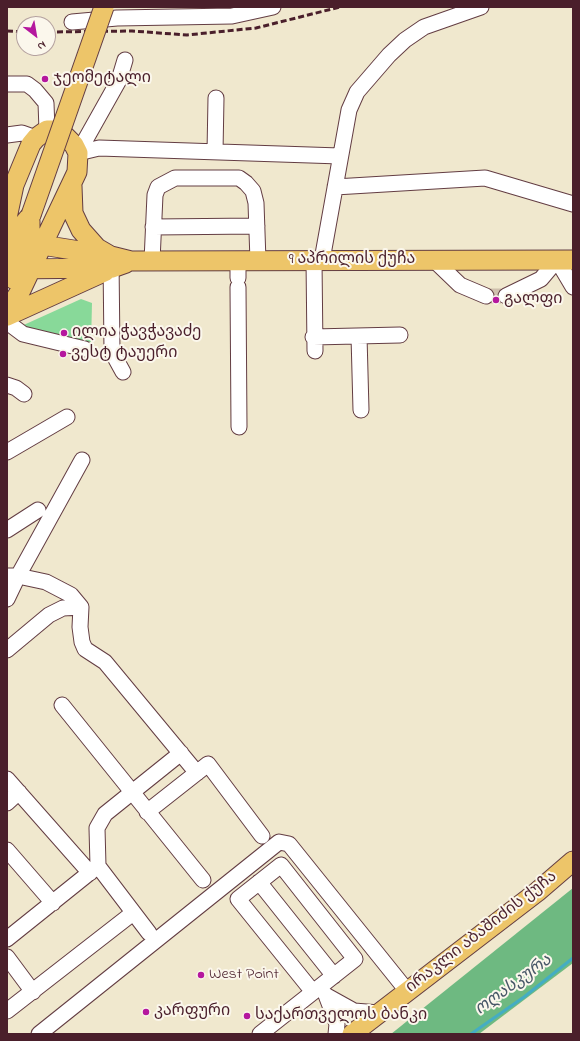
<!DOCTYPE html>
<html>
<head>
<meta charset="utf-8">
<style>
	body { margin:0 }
	#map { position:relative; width:580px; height:1041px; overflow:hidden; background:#f0e8ce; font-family:"Indie Flower",sans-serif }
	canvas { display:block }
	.frame { position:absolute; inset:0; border:8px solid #4a1f2b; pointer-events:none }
	.north { position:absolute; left:16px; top:16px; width:40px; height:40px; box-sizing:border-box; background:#fbf7ec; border:1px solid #b4a19f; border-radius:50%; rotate:149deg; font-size:11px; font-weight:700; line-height:16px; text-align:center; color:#4a1f2b }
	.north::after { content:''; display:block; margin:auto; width:14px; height:18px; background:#b5179e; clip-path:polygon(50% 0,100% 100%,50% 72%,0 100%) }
</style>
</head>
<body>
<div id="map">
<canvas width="580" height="1041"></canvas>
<div class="frame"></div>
<div class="north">N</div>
</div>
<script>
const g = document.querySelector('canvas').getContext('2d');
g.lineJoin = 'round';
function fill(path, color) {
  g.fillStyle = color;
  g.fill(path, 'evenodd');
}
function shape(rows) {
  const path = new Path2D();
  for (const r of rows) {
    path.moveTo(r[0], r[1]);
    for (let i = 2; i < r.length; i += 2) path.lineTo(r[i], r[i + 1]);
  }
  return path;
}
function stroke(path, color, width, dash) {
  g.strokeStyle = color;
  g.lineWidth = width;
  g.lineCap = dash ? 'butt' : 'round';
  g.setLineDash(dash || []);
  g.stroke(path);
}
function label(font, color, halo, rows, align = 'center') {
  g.font = font + ' "Indie Flower","Noto Sans Georgian",sans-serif';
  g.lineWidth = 4;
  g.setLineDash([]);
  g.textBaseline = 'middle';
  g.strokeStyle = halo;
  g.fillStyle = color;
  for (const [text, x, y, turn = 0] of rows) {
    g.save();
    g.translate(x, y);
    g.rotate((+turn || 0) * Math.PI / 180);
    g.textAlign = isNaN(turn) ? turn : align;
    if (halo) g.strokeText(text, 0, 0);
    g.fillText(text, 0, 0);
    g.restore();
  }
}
fill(shape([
	[81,299,92,303,91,345,17,328]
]), '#88d999');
fill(shape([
	[573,888,573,963,479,1034,391,1034]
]), '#6eb981');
stroke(shape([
	[471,1034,524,997,573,958]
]), '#44adc3', 3);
stroke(shape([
	[486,296,506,296]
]), '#cfc0ad', 15, [15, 8]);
const minor = shape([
	[72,22,117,18,232,16,273,7],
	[7,84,27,84,35,90,46,103,47,130],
	[7,135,22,133,36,138],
	[215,152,216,98],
	[78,153,99,148,340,156],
	[78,153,119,80,125,60],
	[335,187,485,178,573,204],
	[153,227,257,226],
	[111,259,112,352,123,372],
	[314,260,315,351],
	[322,260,349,110,357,92,389,55,405,40,424,27,481,7],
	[434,260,460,285,486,296],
	[152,261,155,195,158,187,175,178,239,178,246,183,253,191,256,203,258,261],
	[238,261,238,278],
	[238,287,239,427],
	[506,296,541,279,557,260,573,287],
	[7,322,23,334,85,349],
	[359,336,361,410],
	[313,337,400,335],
	[7,385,16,388,24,394],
	[7,452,67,417],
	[7,530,38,510],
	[7,576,18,576,46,582,71,595,81,607,80,627,82,642,85,649,105,662,197,773],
	[7,599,18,576,82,460],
	[7,650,49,615,63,608,81,607],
	[62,705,203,880],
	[7,779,90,873],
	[7,803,19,792],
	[147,812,208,764,262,836],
	[7,850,53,903],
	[98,866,149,933],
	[259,882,334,976],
	[7,939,98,866,97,828,105,814,181,753],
	[7,957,33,992],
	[326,995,337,1024,336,1034],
	[327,996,354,1011,379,1013],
	[7,1011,133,913],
	[39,1034,279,842,289,844,408,992],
	[260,1034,355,959,281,865,238,899,313,992]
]);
const major = shape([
	[72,186,73,213,81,230,97,248,109,255],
	[7,218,14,185,31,144,36,138,47,130,53,130,63,134,74,145,78,153,77,172,21,290,7,311],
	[30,232,42,245,111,256,131,261,573,260],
	[7,253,15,234,31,215],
	[7,269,112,268,126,263],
	[13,279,30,232,30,221],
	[7,316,106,271],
	[352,1034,537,892,573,861]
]);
stroke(minor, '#633d43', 17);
stroke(major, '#633d43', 21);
stroke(minor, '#fff', 15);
stroke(major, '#edc569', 19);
stroke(shape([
	[7,31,24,32],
	[48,32,132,31,187,35,256,28,340,7]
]), '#4a1f2b', 3, [6, 3]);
const majorBridge = shape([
	[31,215,104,7]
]);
stroke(majorBridge, '#633d43', 21, []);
stroke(majorBridge, '#edc569', 19);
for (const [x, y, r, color] of [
	[45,79,4,"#b5179e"],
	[496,300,4,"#b5179e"],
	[64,333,4,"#b5179e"],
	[63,354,4,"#b5179e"],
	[201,975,4,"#b5179e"],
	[146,1012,4,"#b5179e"],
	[247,1016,4,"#b5179e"]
]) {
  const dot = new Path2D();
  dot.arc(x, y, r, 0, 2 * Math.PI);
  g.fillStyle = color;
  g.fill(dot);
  stroke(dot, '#fbf7ec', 1.5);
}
label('16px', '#4a1f2b', '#fbf7ec', [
	["ჯეომეტალი",53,79],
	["გალფი",504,300],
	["ილია ჭავჭავაძე",72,333],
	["ვესტ ტაუერი",71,354],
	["West Point",209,975],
	["კარფური",154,1012],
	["საქართველოს ბანკი",255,1016]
], 'left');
label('16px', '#4a1f2b', '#fbf7ec', [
	["9 აპრილის ქუჩა",352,260],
	["ირაკლი აბაშიძის ქუჩა",482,933,-38]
]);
label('italic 17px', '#485868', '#fbf7ec', [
	["ოღასკურა",514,986,-36]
]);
</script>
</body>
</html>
